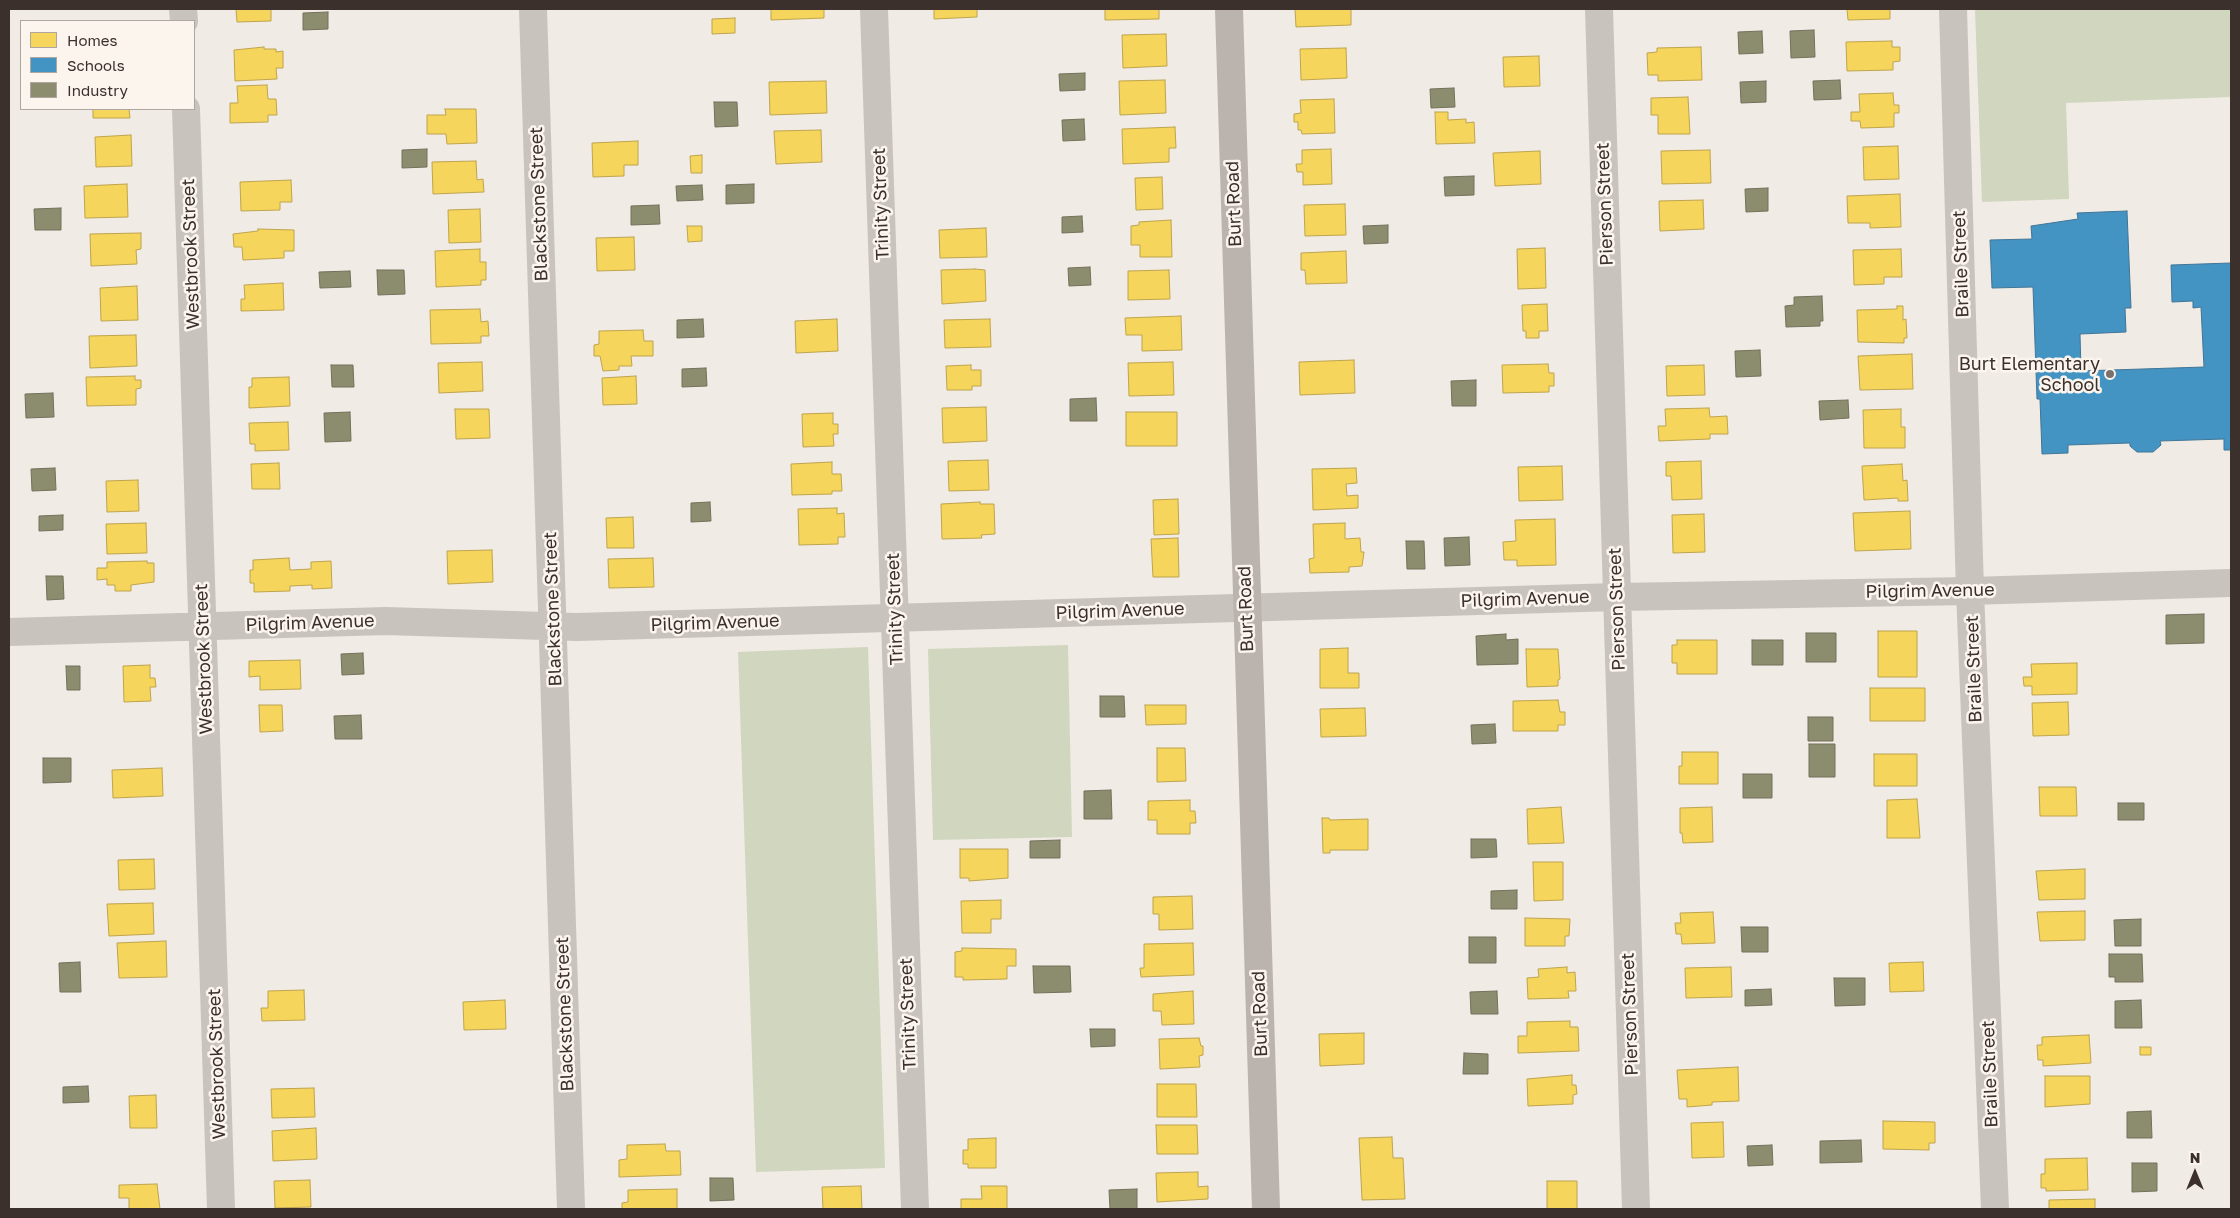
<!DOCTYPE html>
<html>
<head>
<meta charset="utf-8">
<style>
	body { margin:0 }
	#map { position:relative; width:2240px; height:1218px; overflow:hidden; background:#f0ebe5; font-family:"Golos Text",sans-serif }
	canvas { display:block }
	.frame { position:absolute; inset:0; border:10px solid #3b302b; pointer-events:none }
	.legend { position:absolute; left:20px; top:20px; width:175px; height:90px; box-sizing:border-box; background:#fbf5ee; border:1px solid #aea6a0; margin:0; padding:6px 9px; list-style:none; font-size:15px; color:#3b302b }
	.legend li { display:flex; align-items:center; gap:10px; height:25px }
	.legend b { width:25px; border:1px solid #aea6a0 }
	.north { position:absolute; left:2170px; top:1148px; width:50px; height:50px; -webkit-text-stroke:4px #fbf5ee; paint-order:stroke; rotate:0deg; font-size:14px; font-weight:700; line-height:20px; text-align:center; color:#3b302b }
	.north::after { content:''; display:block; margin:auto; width:18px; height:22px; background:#3b302b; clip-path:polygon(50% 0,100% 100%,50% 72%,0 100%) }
</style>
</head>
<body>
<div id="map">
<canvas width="2240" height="1218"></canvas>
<div class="frame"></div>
<ul class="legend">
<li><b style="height:14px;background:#f6d55c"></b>Homes</li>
<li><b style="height:14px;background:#4393c3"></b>Schools</li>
<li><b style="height:14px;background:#8c8c6e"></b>Industry</li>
</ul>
<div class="north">N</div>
</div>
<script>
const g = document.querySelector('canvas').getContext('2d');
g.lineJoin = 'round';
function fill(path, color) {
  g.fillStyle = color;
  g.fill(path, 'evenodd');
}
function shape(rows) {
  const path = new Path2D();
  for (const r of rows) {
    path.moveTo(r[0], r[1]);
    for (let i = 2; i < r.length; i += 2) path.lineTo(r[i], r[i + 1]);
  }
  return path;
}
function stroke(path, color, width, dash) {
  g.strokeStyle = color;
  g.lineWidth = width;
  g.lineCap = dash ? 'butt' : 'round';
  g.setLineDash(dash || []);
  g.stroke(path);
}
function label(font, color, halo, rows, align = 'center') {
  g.font = font + ' "Golos Text",sans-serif';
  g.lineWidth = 5;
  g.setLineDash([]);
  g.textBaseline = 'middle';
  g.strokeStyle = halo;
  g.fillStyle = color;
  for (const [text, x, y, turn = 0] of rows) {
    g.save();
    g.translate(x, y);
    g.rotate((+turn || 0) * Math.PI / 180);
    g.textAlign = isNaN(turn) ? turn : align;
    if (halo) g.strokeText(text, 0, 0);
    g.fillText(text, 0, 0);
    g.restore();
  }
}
fill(shape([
	[1975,9,2231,9,2231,97,2066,103,2069,199,1982,202],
	[1068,645,1072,837,933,840,928,649],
	[868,647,885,1168,756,1172,738,652]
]), '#d1d6bf');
const homes = shape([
	[236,9,271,9,271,21,237,22,236,9],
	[771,9,824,9,824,18,771,20,771,9],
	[934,9,977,9,977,17,934,19,934,9],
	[1105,9,1159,9,1159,19,1105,20,1105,9],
	[1295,9,1351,9,1351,25,1296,27,1295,9],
	[1847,9,1890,9,1890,19,1848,20,1847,9],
	[735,18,735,33,712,34,712,19,735,18],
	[1166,34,1167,66,1123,68,1122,35,1166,34],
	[1892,41,1892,47,1900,47,1900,61,1893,62,1893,70,1847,71,1846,42,1892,41],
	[264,47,264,49,276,49,276,52,283,51,283,68,276,68,277,79,235,81,234,50,264,47],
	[1701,47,1702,80,1658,81,1658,75,1648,75,1647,53,1657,52,1657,48,1701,47],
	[1346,48,1347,78,1301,80,1300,49,1346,48],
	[1539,56,1540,86,1504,87,1503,57,1539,56],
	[1165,80,1166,113,1120,115,1119,81,1165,80],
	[826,81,827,113,770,115,769,82,826,81],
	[267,85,268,99,276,99,277,115,268,115,268,122,230,123,230,103,238,103,237,86,267,85],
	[1893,93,1894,105,1899,105,1899,113,1894,113,1894,127,1861,128,1860,121,1851,121,1851,112,1860,112,1859,94,1893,93],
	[1688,97,1690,134,1658,134,1658,115,1651,115,1651,98,1688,97],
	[1334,99,1335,133,1302,134,1301,130,1298,130,1298,122,1294,122,1294,114,1301,113,1300,100,1334,99],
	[93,109,129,109,130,118,93,118,93,109],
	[445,109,476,109,477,143,447,144,446,134,427,134,427,115,446,115,445,109],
	[1435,112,1448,112,1448,120,1466,119,1466,123,1474,122,1475,143,1436,144,1435,112],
	[1175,127,1176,148,1169,148,1169,162,1123,164,1122,129,1175,127],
	[821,130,822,162,776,164,774,131,821,130],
	[131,135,132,166,96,167,95,137,131,135],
	[638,141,638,165,624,165,624,176,593,177,592,143,638,141],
	[1898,146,1899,179,1864,180,1863,147,1898,146],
	[1331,149,1332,184,1303,185,1303,172,1297,172,1296,164,1302,164,1302,150,1331,149],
	[1710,150,1711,183,1662,184,1661,151,1710,150],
	[1540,151,1541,184,1495,186,1493,153,1540,151],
	[702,155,702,173,691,173,690,156,702,155],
	[476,161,477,180,483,179,484,192,433,194,432,162,476,161],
	[1162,177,1163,209,1136,210,1135,178,1162,177],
	[291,180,292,202,280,202,280,210,241,211,240,182,291,180],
	[127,184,128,217,85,218,84,186,127,184],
	[1900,194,1901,227,1870,228,1870,223,1848,223,1847,196,1900,194],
	[1703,200,1704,229,1660,231,1659,201,1703,200],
	[1345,204,1346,235,1305,236,1304,205,1345,204],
	[480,209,481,242,449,243,448,210,480,209],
	[1171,220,1172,257,1140,257,1140,245,1131,245,1131,226,1139,225,1139,222,1171,220],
	[687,226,702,226,702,241,688,242,687,226],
	[986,228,987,257,940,258,939,230,986,228],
	[258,229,294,230,294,251,284,251,284,258,243,260,242,247,234,247,233,234,258,231,258,229],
	[141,233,141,249,136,250,137,264,91,266,90,234,141,233],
	[634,237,635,270,597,271,596,238,634,237],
	[1545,248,1546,288,1518,289,1517,249,1545,248],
	[480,249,480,262,486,262,486,280,481,280,481,285,436,287,435,251,480,249],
	[1901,249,1902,277,1884,277,1884,284,1854,285,1853,250,1901,249],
	[1346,251,1347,283,1306,284,1305,270,1301,270,1301,253,1346,251],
	[975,269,985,270,986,301,942,304,941,270,975,269],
	[1169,270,1170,299,1128,300,1128,271,1169,270],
	[283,283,284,310,241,311,241,299,245,299,244,285,283,283],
	[137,286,138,320,101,321,100,288,137,286],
	[1547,304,1548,331,1539,331,1539,338,1526,338,1526,331,1523,331,1522,305,1547,304],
	[1897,306,1903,306,1903,320,1906,319,1907,338,1904,338,1904,343,1858,342,1857,310,1897,309,1897,306],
	[480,309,481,322,488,321,489,336,481,336,481,343,431,344,430,310,480,309],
	[1181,316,1182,350,1142,351,1142,335,1126,335,1125,318,1181,316],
	[837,319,838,351,796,353,795,321,837,319],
	[990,319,991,347,945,348,944,320,990,319],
	[643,330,644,341,653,341,653,356,631,356,632,366,619,366,619,370,603,371,600,356,594,356,594,345,599,344,599,331,643,330],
	[136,335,137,366,90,368,89,336,136,335],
	[1912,354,1913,389,1860,390,1858,356,1912,354],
	[1354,360,1355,393,1300,395,1299,362,1354,360],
	[482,362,483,391,439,393,438,363,482,362],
	[1173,362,1174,395,1129,396,1128,363,1173,362],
	[1548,364,1549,373,1554,373,1554,386,1549,386,1549,392,1503,393,1502,365,1548,364],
	[971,365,971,370,981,370,981,386,972,386,972,390,947,390,946,366,971,365],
	[1704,365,1705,395,1667,396,1666,366,1704,365],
	[135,376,135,380,141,380,141,388,136,389,136,405,87,406,86,377,135,376],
	[636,376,637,404,603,405,602,378,636,376],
	[289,377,290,406,249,408,249,387,252,387,252,378,289,377],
	[986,407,987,441,943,443,942,408,986,407],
	[1709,408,1710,417,1727,416,1728,434,1710,434,1710,439,1659,441,1658,426,1666,426,1665,409,1709,408],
	[455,409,489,409,490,438,456,439,455,409],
	[1901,409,1901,427,1905,427,1905,448,1864,448,1863,410,1901,409],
	[1126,412,1177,412,1177,446,1126,446,1126,412],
	[833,413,833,424,838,424,838,434,833,434,834,446,803,447,802,414,833,413],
	[288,422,289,450,255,451,255,444,250,444,249,423,288,422],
	[988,460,989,490,949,491,948,461,988,460],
	[1701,461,1702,499,1672,500,1671,476,1666,476,1666,462,1701,461],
	[832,462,832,474,841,474,842,491,832,491,832,494,792,495,791,464,832,462],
	[279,463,280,489,252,489,251,464,279,463],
	[1902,464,1903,481,1907,480,1908,501,1898,501,1898,498,1864,500,1862,466,1902,464],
	[1562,466,1563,500,1519,501,1518,467,1562,466],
	[1356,468,1357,483,1346,484,1347,496,1358,495,1358,508,1313,510,1312,469,1356,468],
	[138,480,139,511,107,512,106,481,138,480],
	[1178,499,1179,534,1154,535,1153,500,1178,499],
	[980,502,980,504,994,504,995,534,981,535,982,538,942,539,941,504,980,502],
	[837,508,837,514,844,513,845,537,838,537,838,544,799,545,798,509,837,508],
	[1910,511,1911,549,1855,551,1853,513,1910,511],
	[1704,514,1705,552,1673,553,1672,515,1704,514],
	[633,517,634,548,607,548,606,518,633,517],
	[1555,519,1556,565,1517,566,1517,560,1504,560,1503,542,1516,541,1515,520,1555,519],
	[146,523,147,553,107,554,106,524,146,523],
	[1345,523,1345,539,1360,538,1361,552,1364,552,1362,566,1349,567,1349,572,1310,573,1309,559,1314,558,1313,524,1345,523],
	[1178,538,1179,577,1153,577,1151,539,1178,538],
	[492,550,493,582,448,584,447,551,492,550],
	[289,558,290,570,311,569,311,562,331,561,332,588,312,589,312,585,290,586,290,591,254,592,254,583,250,583,250,570,253,570,253,560,289,558],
	[653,558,654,587,609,588,608,559,653,558],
	[147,561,147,563,154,563,154,582,131,585,131,591,115,591,115,585,107,585,107,579,97,580,97,568,107,568,107,562,147,561],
	[1878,631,1917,631,1917,677,1878,677,1878,631],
	[1677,640,1717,640,1717,674,1677,674,1677,663,1672,663,1672,645,1677,645,1677,640],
	[1348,648,1348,673,1359,673,1359,688,1320,688,1320,649,1348,648],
	[1526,649,1558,649,1560,679,1558,680,1558,686,1527,687,1526,649],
	[300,660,301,689,260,690,260,676,249,677,249,661,300,660],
	[2077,663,2077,694,2032,695,2032,686,2024,686,2023,677,2032,677,2031,664,2077,663],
	[150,665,150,678,155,678,156,687,150,687,151,701,124,702,123,666,150,665],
	[1870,688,1925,688,1925,721,1870,721,1870,688],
	[1558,700,1560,712,1565,712,1565,725,1558,725,1558,731,1513,731,1513,701,1558,700],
	[2068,702,2069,735,2033,736,2032,703,2068,702],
	[259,705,282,705,283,731,260,732,259,705],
	[1145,705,1186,705,1186,724,1146,725,1145,705],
	[1365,708,1366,736,1321,737,1320,709,1365,708],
	[1157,748,1185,748,1186,781,1157,782,1157,748],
	[1682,752,1718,752,1718,784,1679,784,1679,766,1682,766,1682,752],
	[1874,754,1917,754,1917,786,1874,786,1874,754],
	[162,768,163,796,113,798,112,770,162,768],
	[2039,787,2076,787,2077,816,2040,816,2039,787],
	[1917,799,1920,838,1887,838,1887,800,1917,799],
	[1190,800,1190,811,1195,811,1196,823,1190,823,1190,834,1157,834,1157,820,1148,820,1148,801,1190,800],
	[1561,807,1564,843,1528,844,1527,809,1561,807],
	[1712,807,1713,842,1683,843,1682,833,1680,833,1680,808,1712,807],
	[1322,818,1329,818,1330,820,1368,819,1368,850,1330,850,1330,853,1323,853,1322,818],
	[960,849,1008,849,1008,878,969,881,969,878,960,878,960,849],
	[154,859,155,889,119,890,118,860,154,859],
	[1533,862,1563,862,1563,900,1534,901,1533,862],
	[2085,869,2085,899,2039,900,2036,871,2085,869],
	[1192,896,1193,929,1159,930,1159,914,1153,914,1153,897,1192,896],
	[1001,900,1001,919,991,919,991,933,962,933,961,901,1001,900],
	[153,903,154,934,109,936,107,904,153,903],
	[2085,911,2085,940,2040,941,2037,912,2085,911],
	[1713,912,1715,943,1682,944,1681,934,1676,934,1675,923,1681,923,1680,913,1713,912],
	[1525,918,1570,919,1569,936,1565,936,1565,946,1525,946,1525,918],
	[166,941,167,977,119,978,117,943,166,941],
	[1193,943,1194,975,1141,977,1140,968,1144,968,1144,944,1193,943],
	[962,948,1016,949,1016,966,1007,966,1007,979,963,980,963,977,955,977,955,952,962,951,962,948],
	[1923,962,1924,991,1890,992,1889,963,1923,962],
	[1567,967,1567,973,1575,972,1576,991,1568,991,1569,998,1528,999,1527,978,1539,977,1538,969,1567,967],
	[1731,967,1732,997,1686,998,1685,968,1731,967],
	[304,990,305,1020,262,1021,261,1008,268,1008,268,991,304,990],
	[1193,991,1194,1024,1162,1025,1161,1011,1153,1011,1153,994,1193,991],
	[505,1000,506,1029,464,1030,463,1002,505,1000],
	[1570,1021,1570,1027,1578,1027,1579,1051,1518,1053,1518,1036,1527,1036,1527,1022,1570,1021],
	[1364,1033,1364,1064,1320,1066,1319,1034,1364,1033],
	[2089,1035,2091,1063,2043,1066,2043,1060,2038,1060,2037,1045,2042,1045,2042,1037,2089,1035],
	[1199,1038,1201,1046,1203,1046,1203,1055,1199,1056,1200,1067,1160,1069,1159,1039,1199,1038],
	[2140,1047,2151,1047,2151,1055,2140,1055,2140,1047],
	[1738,1067,1739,1101,1712,1102,1712,1105,1687,1107,1687,1099,1679,1099,1677,1070,1738,1067],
	[1572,1075,1572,1085,1576,1085,1577,1094,1573,1095,1573,1104,1528,1106,1527,1079,1572,1075],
	[2045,1076,2090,1076,2090,1104,2045,1107,2045,1076],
	[1157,1084,1196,1084,1197,1117,1157,1117,1157,1084],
	[314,1088,315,1117,272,1118,271,1089,314,1088],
	[156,1095,157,1128,130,1128,129,1096,156,1095],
	[1883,1121,1935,1122,1935,1143,1929,1143,1929,1150,1883,1149,1883,1121],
	[1723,1122,1724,1157,1692,1158,1691,1123,1723,1122],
	[1156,1125,1197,1125,1198,1154,1157,1154,1156,1125],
	[316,1128,317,1159,273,1161,272,1131,316,1128],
	[1392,1137,1393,1158,1403,1158,1405,1199,1362,1200,1359,1138,1392,1137],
	[996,1138,996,1168,968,1168,968,1164,963,1164,963,1150,968,1150,968,1139,996,1138],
	[665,1144,666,1151,680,1151,681,1175,619,1177,619,1160,627,1159,627,1145,665,1144],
	[2087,1158,2088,1190,2046,1191,2046,1188,2041,1188,2041,1174,2045,1174,2045,1159,2087,1158],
	[1198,1172,1198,1187,1208,1186,1208,1199,1157,1202,1156,1173,1198,1172],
	[310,1180,311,1207,275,1208,274,1181,310,1180],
	[1547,1181,1577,1181,1577,1209,1547,1209,1547,1181],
	[157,1184,160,1209,129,1209,129,1198,119,1198,119,1185,157,1184],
	[861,1186,862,1209,823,1209,822,1187,861,1186],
	[981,1186,1007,1186,1007,1209,961,1209,961,1199,982,1199,981,1186],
	[677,1189,677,1209,622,1209,622,1203,628,1202,628,1190,677,1189],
	[2095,1199,2095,1209,2049,1209,2049,1200,2095,1199]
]);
fill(homes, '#f6d55c');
stroke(homes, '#bea44d', 1);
const schools = shape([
	[2127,211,2131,308,2125,308,2126,332,2080,334,2081,371,2204,367,2201,307,2193,308,2193,301,2172,302,2171,265,2231,263,2231,450,2224,450,2224,439,2160,441,2161,445,2153,452,2137,452,2130,446,2130,443,2068,445,2068,453,2042,454,2040,399,2037,399,2033,287,1992,288,1990,240,2032,239,2031,226,2078,219,2077,213,2127,211]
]);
fill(schools, '#4393c3');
stroke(schools, '#417595', 1);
const industry = shape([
	[328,12,328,29,303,30,303,13,328,12],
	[1814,30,1815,57,1791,58,1790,31,1814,30],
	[1762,31,1763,53,1739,54,1738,32,1762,31],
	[1085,73,1085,90,1060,91,1059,74,1085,73],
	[1840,80,1841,99,1814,100,1813,81,1840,80],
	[1766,81,1766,102,1741,103,1740,82,1766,81],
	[1454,88,1455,107,1431,108,1430,89,1454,88],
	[714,102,737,102,738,126,715,127,714,102],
	[1084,119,1085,140,1063,141,1062,120,1084,119],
	[427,149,427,167,402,168,402,150,427,149],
	[1474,176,1474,195,1445,196,1444,177,1474,176],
	[754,184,754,203,726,204,726,185,754,184],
	[702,185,703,200,677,201,676,186,702,185],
	[1768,188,1768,211,1746,212,1745,189,1768,188],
	[659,205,660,224,631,225,631,206,659,205],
	[61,208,61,230,35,230,34,209,61,208],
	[1082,216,1083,232,1062,233,1062,217,1082,216],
	[1388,225,1388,243,1364,244,1363,226,1388,225],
	[1090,267,1091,285,1069,286,1068,268,1090,267],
	[377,270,404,270,405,294,378,295,377,270],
	[350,271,351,287,320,288,319,272,350,271],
	[1822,296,1823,321,1820,321,1820,326,1786,327,1785,306,1794,305,1794,297,1822,296],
	[703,319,704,337,677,338,677,320,703,319],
	[1760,350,1761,376,1736,377,1735,351,1760,350],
	[331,365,353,365,354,387,332,387,331,365],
	[706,368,707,386,682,387,682,369,706,368],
	[1476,380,1476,406,1452,406,1451,381,1476,380],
	[53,393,54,417,26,418,25,394,53,393],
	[1096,398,1097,421,1070,421,1070,399,1096,398],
	[1848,400,1849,418,1820,420,1819,401,1848,400],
	[350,412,351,441,325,442,324,413,350,412],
	[55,468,56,490,32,491,31,469,55,468],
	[710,502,711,521,691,522,691,503,710,502],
	[63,515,63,530,39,531,39,516,63,515],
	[1469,537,1470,565,1445,566,1444,538,1469,537],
	[1406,541,1424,541,1425,569,1407,569,1406,541],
	[46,576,63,576,64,599,47,600,46,576],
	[2204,614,2204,643,2166,644,2166,615,2204,614],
	[1806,633,1836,633,1836,662,1806,662,1806,633],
	[1506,634,1506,640,1518,639,1518,664,1477,665,1476,636,1506,634],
	[1752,640,1783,640,1783,665,1752,665,1752,640],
	[363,653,364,674,342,675,341,654,363,653],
	[66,666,80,666,80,690,67,690,66,666],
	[1100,696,1124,696,1125,717,1100,717,1100,696],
	[361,715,362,739,335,739,334,716,361,715],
	[1808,717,1833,717,1833,741,1808,741,1808,717],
	[1495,724,1496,743,1472,744,1471,725,1495,724],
	[1809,744,1835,744,1835,777,1809,777,1809,744],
	[43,758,71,758,71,782,43,783,43,758],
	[1743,774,1772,774,1772,798,1743,798,1743,774],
	[1111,790,1112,819,1084,819,1084,791,1111,790],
	[2118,803,2144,803,2144,820,2118,820,2118,803],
	[1471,839,1496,839,1497,857,1471,858,1471,839],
	[1060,840,1060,858,1030,858,1030,841,1060,840],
	[1517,890,1517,909,1491,909,1491,891,1517,890],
	[2141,919,2141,946,2115,946,2114,920,2141,919],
	[1741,927,1768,927,1768,952,1742,952,1741,927],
	[1469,937,1496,937,1496,963,1469,963,1469,937],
	[2109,954,2142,954,2143,982,2115,982,2115,977,2109,977,2109,954],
	[80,962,81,992,60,992,59,963,80,962],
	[1033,966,1070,966,1071,992,1034,993,1033,966],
	[1834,978,1865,978,1865,1005,1835,1006,1834,978],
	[1771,989,1772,1005,1745,1006,1745,990,1771,989],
	[1497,991,1498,1014,1471,1014,1470,992,1497,991],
	[2141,1000,2142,1028,2115,1028,2115,1001,2141,1000],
	[1090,1029,1115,1029,1115,1046,1091,1047,1090,1029],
	[1464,1053,1488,1054,1488,1074,1463,1074,1464,1053],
	[88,1086,89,1102,63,1103,63,1087,88,1086],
	[2151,1111,2152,1138,2127,1138,2127,1112,2151,1111],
	[1861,1140,1862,1162,1820,1163,1820,1141,1861,1140],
	[1772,1145,1773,1165,1748,1166,1747,1146,1772,1145],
	[2132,1163,2157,1163,2157,1191,2132,1192,2132,1163],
	[710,1178,733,1178,734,1200,710,1201,710,1178],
	[1137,1189,1137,1209,1110,1209,1109,1190,1137,1189]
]);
fill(industry, '#8c8c6e');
stroke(industry, '#74705a', 1);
stroke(shape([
	[183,9,184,21],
	[533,9,571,1209],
	[874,9,915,1209],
	[1599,9,1636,1209],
	[1953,9,1970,591,1995,1209],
	[186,109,221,1209],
	[9,632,386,621,577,627,1617,597,1970,591,2231,583]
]), '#c9c3be', 28);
stroke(shape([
	[1229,9,1266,1209]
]), '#bab3ae', 28);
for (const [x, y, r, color] of [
	[2110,374,5,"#7a716c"]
]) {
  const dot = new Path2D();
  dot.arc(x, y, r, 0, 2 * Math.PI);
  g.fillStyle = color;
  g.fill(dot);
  stroke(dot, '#fbf5ee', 2);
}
label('18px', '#3b302b', '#fbf5ee', [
	["Blackstone Street",539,204,-92],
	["Trinity Street",881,204,-92],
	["Burt Road",1234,204,-92],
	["Pierson Street",1605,204,-92],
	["Westbrook Street",191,254,-92],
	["Braile Street",1961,264,-92],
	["Pilgrim Avenue",1930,591,-1],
	["Pilgrim Avenue",1525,599,-2],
	["Blackstone Street",553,609,-92],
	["Trinity Street",895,609,-92],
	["Burt Road",1246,609,-92],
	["Pierson Street",1617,609,-92],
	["Pilgrim Avenue",1120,611,-2],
	["Pilgrim Avenue",310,623,-2],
	["Pilgrim Avenue",715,623,-2],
	["Westbrook Street",204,659,-92],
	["Braile Street",1974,669,-92],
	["Blackstone Street",565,1014,-92],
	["Trinity Street",908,1014,-92],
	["Burt Road",1260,1014,-92],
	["Pierson Street",1630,1014,-92],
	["Westbrook Street",217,1064,-92],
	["Braile Street",1990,1074,-92]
]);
label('18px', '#3b302b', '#fbf5ee', [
	["Burt Elementary",2100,364],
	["School",2100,385]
], 'right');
</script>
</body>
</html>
